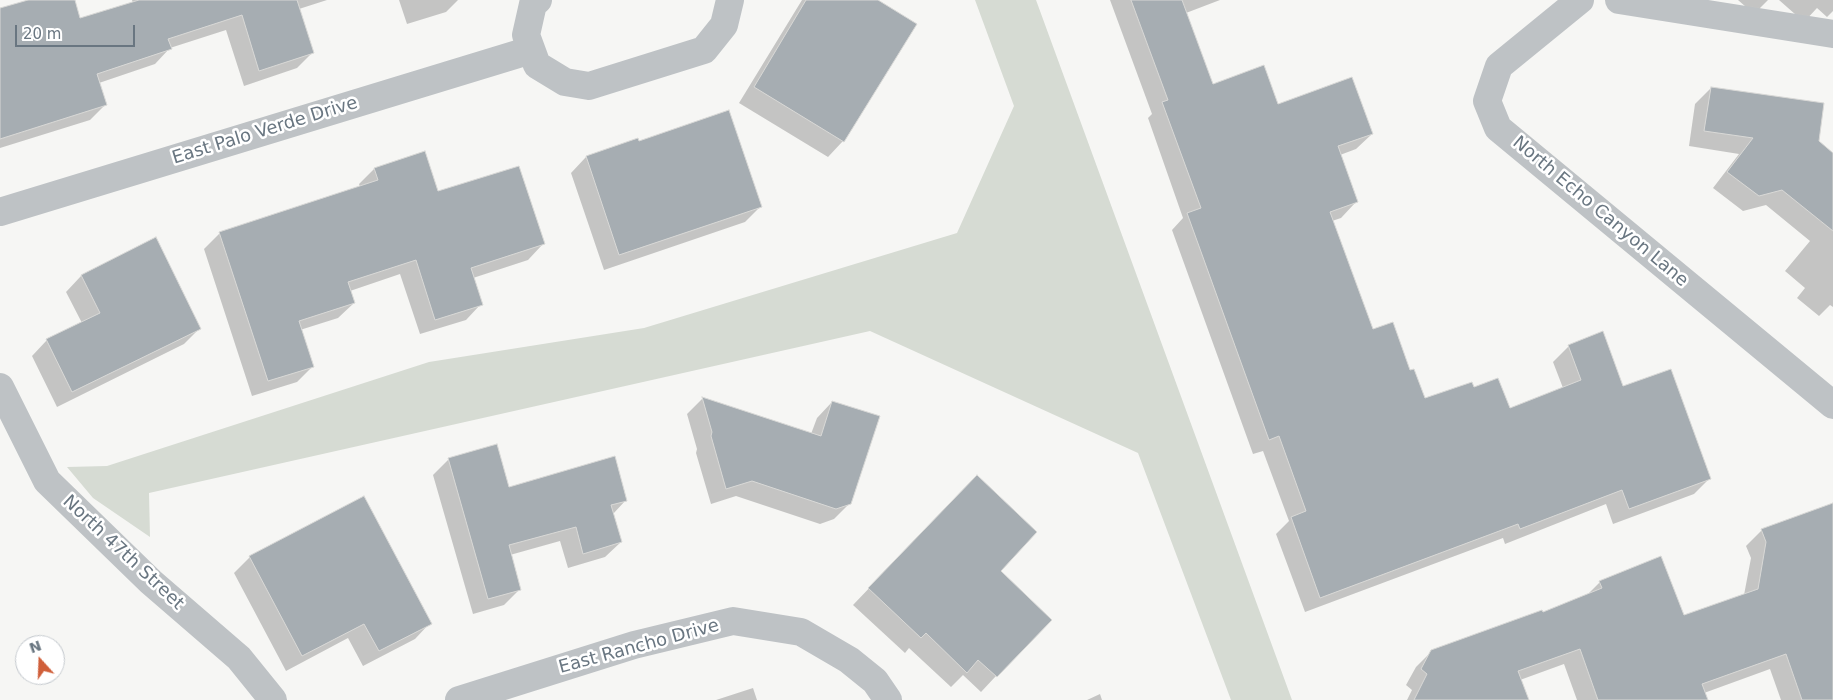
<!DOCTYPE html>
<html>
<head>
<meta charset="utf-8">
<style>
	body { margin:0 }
	#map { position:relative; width:1833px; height:700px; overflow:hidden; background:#f6f6f4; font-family:"DejaVu Sans",sans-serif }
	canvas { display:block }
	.north { position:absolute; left:15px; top:635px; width:50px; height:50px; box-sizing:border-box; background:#fff; border:1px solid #c3c8cd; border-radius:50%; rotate:340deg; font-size:14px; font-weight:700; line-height:20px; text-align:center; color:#697681 }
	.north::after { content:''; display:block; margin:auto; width:18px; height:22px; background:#d05f3a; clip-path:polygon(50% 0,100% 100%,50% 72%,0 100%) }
	.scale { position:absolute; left:15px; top:25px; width:120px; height:22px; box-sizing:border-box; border:2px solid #697681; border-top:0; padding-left:6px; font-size:15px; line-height:18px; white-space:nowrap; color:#697681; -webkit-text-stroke:4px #fff; paint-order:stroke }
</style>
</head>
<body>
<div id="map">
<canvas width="1833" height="700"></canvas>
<div class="north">N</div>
<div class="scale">20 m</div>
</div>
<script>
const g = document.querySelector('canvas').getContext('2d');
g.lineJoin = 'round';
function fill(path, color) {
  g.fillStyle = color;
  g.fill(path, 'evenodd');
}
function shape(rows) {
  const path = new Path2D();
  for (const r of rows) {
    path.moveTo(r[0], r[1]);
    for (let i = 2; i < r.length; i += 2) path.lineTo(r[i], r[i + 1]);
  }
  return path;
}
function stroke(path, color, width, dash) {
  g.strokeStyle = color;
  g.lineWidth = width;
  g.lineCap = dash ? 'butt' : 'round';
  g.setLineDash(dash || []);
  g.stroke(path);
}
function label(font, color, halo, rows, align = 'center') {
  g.font = font + ' "DejaVu Sans",sans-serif';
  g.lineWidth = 5;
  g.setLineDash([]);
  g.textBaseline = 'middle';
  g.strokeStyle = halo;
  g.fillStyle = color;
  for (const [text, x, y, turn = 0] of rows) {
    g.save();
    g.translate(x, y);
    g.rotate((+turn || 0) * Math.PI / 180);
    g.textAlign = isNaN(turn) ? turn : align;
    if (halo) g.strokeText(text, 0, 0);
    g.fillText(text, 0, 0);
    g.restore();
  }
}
fill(shape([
	[975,0,1036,0,1292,700,1231,700,1138,453,870,331,149,493,150,537,93,498,67,467,107,466,429,362,644,328,957,233,1014,106]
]), '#d6dbd3');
fill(shape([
	[33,0,74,0,80,19,133,3,132,0,327,0,299,9,313,52,297,68,244,86,226,30,170,48,155,64,99,83,105,105,90,120,0,148,0,10],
	[399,0,458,0,446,12,407,24],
	[802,0,875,0,843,141,828,157,739,103],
	[1110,0,1220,0,1186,13,1212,85,1372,134,1356,149,1340,155,1356,202,1341,218,1332,221,1372,331,1410,372,1424,400,1473,389,1509,410,1563,388,1553,362,1569,346,1622,388,1710,478,1694,494,1613,524,1606,504,1505,544,1503,538,1305,612,1276,534,1289,521,1263,451,1253,454,1172,230,1183,218,1148,118,1152,114],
	[1738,0,1768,0,1754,14],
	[1779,0,1833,0,1833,11,1827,17,1817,8,1804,22],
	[1711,88,1817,142,1833,155,1833,307,1830,305,1819,316,1797,298,1805,288,1785,271,1810,241,1766,205,1743,211,1713,188,1739,154,1689,146,1695,104],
	[637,140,761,206,745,222,604,270,571,173,586,157],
	[374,169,438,193,543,244,528,260,473,278,481,304,466,320,420,334,400,274,350,291,354,303,338,318,300,330,312,367,297,382,252,396,204,249,220,233,360,187,359,184],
	[156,239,200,328,184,344,57,407,32,356,47,340,82,323,66,292,81,276],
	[702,399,811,434,817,418,832,402,850,503,834,519,820,524,736,496,711,504,696,453,697,449,687,414],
	[449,459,508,489,626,500,613,514,621,542,605,557,568,568,560,541,510,555,520,589,504,605,473,614,433,475],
	[961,492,999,571,996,676,981,692,963,675,951,687,909,648,905,653,853,605],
	[1833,504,1833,700,1781,700,1770,669,1704,693,1706,700,1577,700,1564,664,1520,680,1527,700,1407,700,1412,690,1406,685,1416,667,1432,651,1542,613,1587,595,1600,582,1683,616,1744,595,1751,558,1746,546,1762,530],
	[250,557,430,623,415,639,363,666,348,638,286,671,234,573],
	[753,688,757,700,716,700],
	[1100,694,1102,700,1087,700]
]), '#0003');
const building = shape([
	[28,0,75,0,80,18,139,0,297,0,314,53,259,71,242,15,168,39,172,49,97,74,107,105,0,139,0,8,28,0],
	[806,0,878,0,917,24,844,142,754,87,806,0],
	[1131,0,1182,0,1213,84,1264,65,1278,104,1352,77,1373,134,1338,146,1358,202,1330,212,1373,329,1393,322,1410,370,1414,369,1425,398,1472,382,1474,387,1498,378,1510,408,1581,380,1568,345,1603,331,1623,386,1671,369,1711,479,1629,509,1622,490,1520,529,1518,524,1320,598,1291,517,1306,511,1279,436,1269,440,1187,213,1201,208,1162,102,1168,100,1131,0],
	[1711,87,1824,103,1819,141,1833,153,1833,231,1782,190,1759,196,1727,172,1753,138,1704,131,1711,87],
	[729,110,762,207,619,255,586,156,638,138,639,141,729,110],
	[425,151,438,191,519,166,545,244,471,268,483,305,435,320,416,260,348,282,355,303,299,321,314,367,268,381,219,232,378,180,374,168,425,151],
	[156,237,201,329,72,392,46,339,100,313,81,275,156,237],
	[702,397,821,436,832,401,880,416,851,504,836,509,752,481,726,489,711,436,712,432,702,397],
	[497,444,509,487,615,456,627,501,611,505,622,542,583,554,576,527,509,545,521,590,488,599,448,458,497,444],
	[977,475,1037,532,1001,571,1052,620,997,677,978,660,967,673,926,633,921,638,868,588,977,475],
	[364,496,432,624,379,651,364,624,302,656,249,556,364,496],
	[1833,503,1833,700,1802,700,1786,654,1702,684,1708,700,1598,700,1580,649,1518,671,1529,700,1414,700,1427,674,1421,669,1431,650,1542,610,1543,612,1602,588,1599,581,1661,556,1684,615,1758,589,1766,542,1761,529,1833,503]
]);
fill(building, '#a6adb2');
stroke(building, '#d8d8d6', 1);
stroke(shape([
	[538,0,533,4,526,35,537,65,565,82,589,86,704,50,724,25,730,0],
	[1580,0,1499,66,1487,101,1498,128,1833,405],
	[1619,0,1833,34],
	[0,212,531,50],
	[0,387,47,481,151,582,239,658,273,700],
	[459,700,634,645,733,621,801,632,849,660,875,681,888,700]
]), '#bec2c5', 28);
label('18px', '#697681', '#fff', [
	["East Palo Verde Drive",265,131,-17],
	["North Echo Canyon Lane",1600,212,40],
	["North 47th Street",123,553,43],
	["East Rancho Drive",639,647,-15]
]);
</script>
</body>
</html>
